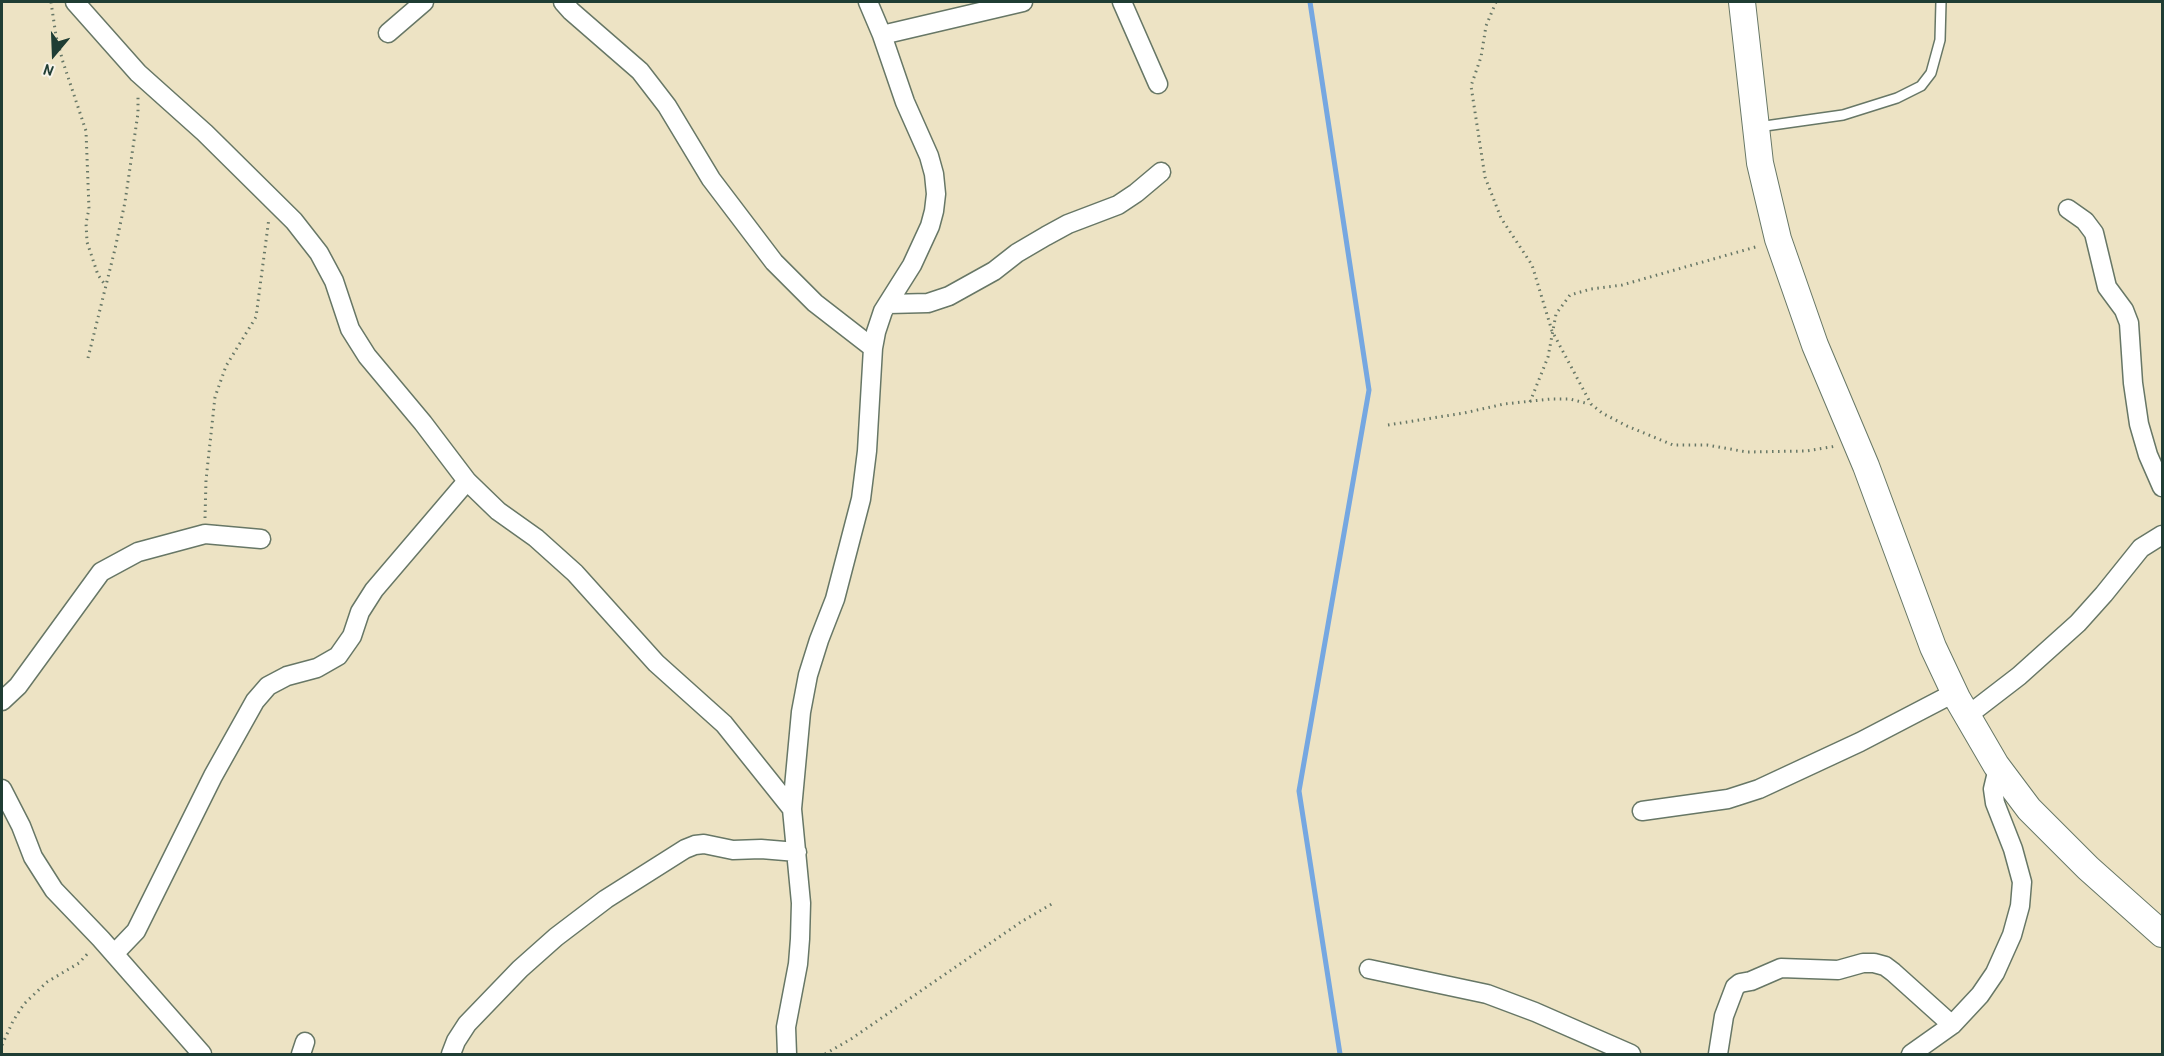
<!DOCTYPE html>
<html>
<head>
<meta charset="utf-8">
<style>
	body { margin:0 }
	#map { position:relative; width:2164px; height:1056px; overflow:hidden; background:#ede3c4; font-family:"Patrick Hand",sans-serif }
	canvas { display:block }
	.frame { position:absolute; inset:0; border:3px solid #1f3d34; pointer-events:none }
	.north { position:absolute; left:24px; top:24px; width:60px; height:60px; -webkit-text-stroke:4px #f7f3e8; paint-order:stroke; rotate:199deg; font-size:16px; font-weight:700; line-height:24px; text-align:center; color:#1f3d34 }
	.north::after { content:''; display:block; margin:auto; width:21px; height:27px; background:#1f3d34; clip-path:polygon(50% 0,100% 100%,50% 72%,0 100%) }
</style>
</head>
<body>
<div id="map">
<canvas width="2164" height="1056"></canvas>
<div class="frame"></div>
<div class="north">N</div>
</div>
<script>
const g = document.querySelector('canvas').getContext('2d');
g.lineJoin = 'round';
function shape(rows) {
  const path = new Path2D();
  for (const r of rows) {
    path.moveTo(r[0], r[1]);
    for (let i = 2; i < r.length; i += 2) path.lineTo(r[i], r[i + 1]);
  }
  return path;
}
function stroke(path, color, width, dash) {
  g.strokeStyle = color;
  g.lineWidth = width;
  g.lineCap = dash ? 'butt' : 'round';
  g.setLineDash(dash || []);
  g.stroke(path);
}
stroke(shape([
	[1310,2,1369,390,1299,791,1340,1054]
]), '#75a7e1', 5);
const lane = shape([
	[1758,127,1843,115,1897,98,1921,86,1931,73,1940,40,1941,2]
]);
const street = shape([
	[75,2,138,73,205,133,294,221,319,253,334,281,350,329,367,356,423,423,467,481,498,511,536,538,575,573,656,663,724,724,792,809],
	[563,2,571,11,640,71,667,106,711,179,774,262,815,303,873,348],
	[1122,2,1158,84],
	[388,33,424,2],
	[882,35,1023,2],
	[2068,209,2085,221,2094,233,2107,287,2124,310,2129,323,2133,383,2139,424,2148,455,2162,487],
	[888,304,928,303,949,296,994,271,1017,253,1046,236,1068,224,1118,205,1136,193,1161,172],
	[2,701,18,686,101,572,138,552,205,534,261,539],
	[1967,716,2019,676,2078,623,2104,594,2141,548,2162,535],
	[2,789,21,826,33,857,54,890,101,939,202,1054],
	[1642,811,1728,799,1759,789,1860,742,1954,693],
	[114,954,136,931,213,776,255,701,268,686,287,676,317,668,338,656,352,636,360,612,374,590,467,481],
	[1369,969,1487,994,1535,1012,1631,1054],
	[301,1054,305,1042],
	[451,1054,456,1041,467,1024,520,969,556,937,606,899,685,849,695,845,704,844,733,850,761,849,797,852],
	[787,1054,786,1027,798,964,800,939,801,903,792,809,801,712,808,675,819,640,835,599,861,499,867,451,873,348,876,332,883,311,912,265,930,226,934,211,936,194,934,174,929,156,905,102,882,35,868,2],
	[1718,1054,1724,1016,1735,987,1740,983,1751,981,1781,968,1838,970,1863,963,1874,963,1885,966,1893,972,1952,1025],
	[1911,1054,1952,1025,1980,995,1995,973,2012,935,2020,906,2022,882,2013,849,1995,803,1993,789,1998,768]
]);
const secondary = shape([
	[1742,2,1760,163,1778,239,1815,345,1866,466,1933,647,1957,698,1996,765,2029,809,2088,868,2162,934]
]);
stroke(lane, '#677766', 12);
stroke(street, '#677766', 21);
stroke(secondary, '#677766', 28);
stroke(shape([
	[51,2,56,36,63,62,86,131,89,209,86,223,87,242,98,275,106,286],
	[1496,2,1486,26,1481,57,1471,86,1485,177,1501,218,1532,265,1552,331,1591,404,1602,413,1627,426,1673,445,1707,445,1747,452,1806,451,1837,446],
	[88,358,115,249,125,202,138,113,138,96],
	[1530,402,1548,357,1556,314,1570,295,1591,289,1622,285,1759,246],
	[1388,425,1464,413,1504,404,1551,399,1570,399,1589,404],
	[205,518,206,480,215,397,226,366,256,317,269,218],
	[2,1045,13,1021,24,1004,47,982,79,963,90,951],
	[825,1054,851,1039,1021,922,1055,902]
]), '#677766', 3, [1.5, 4.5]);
stroke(lane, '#fff', 9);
stroke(street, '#fff', 18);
stroke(secondary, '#fff', 26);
</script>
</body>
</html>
